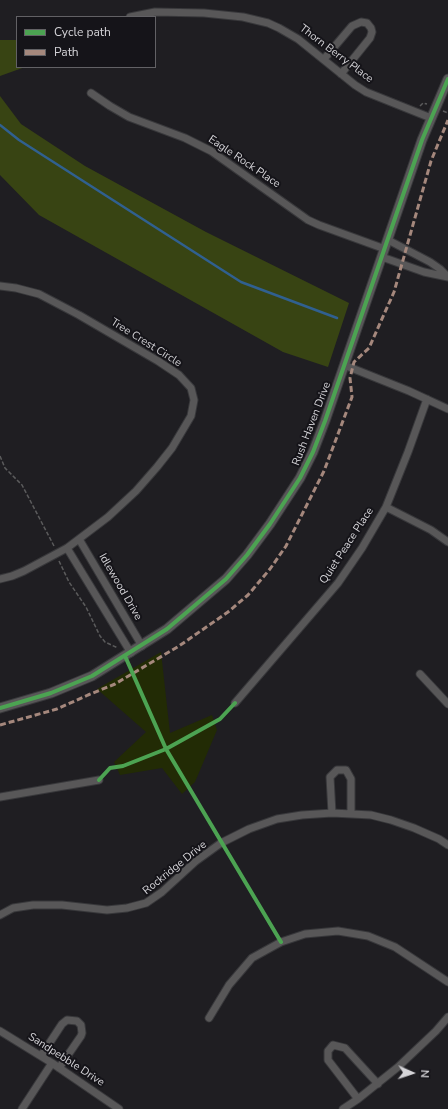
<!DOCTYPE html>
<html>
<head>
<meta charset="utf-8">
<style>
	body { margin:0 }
	#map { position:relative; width:448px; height:1109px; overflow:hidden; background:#1f1e22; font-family:"Nunito Sans",sans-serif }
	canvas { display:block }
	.legend { position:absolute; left:16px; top:16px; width:140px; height:52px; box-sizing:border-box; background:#151419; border:1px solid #626165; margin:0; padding:5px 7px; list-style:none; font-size:12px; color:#d5d4d8 }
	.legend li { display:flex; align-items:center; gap:8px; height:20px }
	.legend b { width:20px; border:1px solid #626165 }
	.north { position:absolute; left:392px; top:1053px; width:40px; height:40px; -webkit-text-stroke:3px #151419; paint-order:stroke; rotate:93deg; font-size:11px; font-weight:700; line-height:16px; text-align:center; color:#d5d4d8 }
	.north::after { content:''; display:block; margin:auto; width:14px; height:18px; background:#d5d4d8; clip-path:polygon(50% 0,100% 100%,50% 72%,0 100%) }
</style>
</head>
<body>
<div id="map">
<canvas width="448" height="1109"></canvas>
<ul class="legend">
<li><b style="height:5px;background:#4ca352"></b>Cycle path</li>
<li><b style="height:5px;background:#a5887d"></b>Path</li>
</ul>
<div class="north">N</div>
</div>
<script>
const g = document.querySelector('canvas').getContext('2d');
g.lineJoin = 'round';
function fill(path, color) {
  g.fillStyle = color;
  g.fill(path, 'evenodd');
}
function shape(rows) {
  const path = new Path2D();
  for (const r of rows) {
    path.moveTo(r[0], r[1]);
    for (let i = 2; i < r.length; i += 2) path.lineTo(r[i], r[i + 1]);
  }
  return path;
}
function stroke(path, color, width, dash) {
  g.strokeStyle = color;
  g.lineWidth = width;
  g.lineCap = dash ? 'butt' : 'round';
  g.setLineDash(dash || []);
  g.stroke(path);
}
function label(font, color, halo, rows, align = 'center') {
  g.font = font + ' "Nunito Sans",sans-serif';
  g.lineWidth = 4;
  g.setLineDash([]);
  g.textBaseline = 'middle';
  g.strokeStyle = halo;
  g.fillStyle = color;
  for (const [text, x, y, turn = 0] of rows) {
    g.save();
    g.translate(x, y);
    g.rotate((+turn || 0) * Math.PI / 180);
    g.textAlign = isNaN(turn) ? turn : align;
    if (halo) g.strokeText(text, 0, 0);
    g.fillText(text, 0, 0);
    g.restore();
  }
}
fill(shape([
	[161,652,170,733,212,715,217,730,195,782,182,794,162,768,120,775,114,762,146,732,97,689]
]), '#222b05');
fill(shape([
	[0,40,17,40,17,67,25,67,0,76],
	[0,96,21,124,85,166,206,232,349,303,328,367,283,352,39,215,0,175]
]), '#384413');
stroke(shape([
	[0,125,19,140,241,282,337,318]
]), '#306090', 2.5);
const minor = shape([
	[130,17,155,12,204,13,243,17,268,23,279,28,298,39,355,85,366,92,431,118],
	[324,59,352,26,361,22,367,23,371,28,372,32,370,38,341,74],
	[91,93,110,106,129,117,185,138,211,151,308,220,319,225,385,249],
	[388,240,430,262,440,269,447,276],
	[382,257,424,272,448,277],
	[0,286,16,288,39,294,79,315,158,361,179,375,191,388,194,400,191,416,172,448,157,467,136,491,108,517,67,548,24,571,12,576,0,579],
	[344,365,409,391,448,409],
	[386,507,431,530,448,542],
	[79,539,142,646],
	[67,548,131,653],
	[420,674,448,704],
	[235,703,338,583,362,548,386,507,408,452,427,399],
	[0,797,99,780],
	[332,813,330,777,337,770,346,770,351,779,351,813],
	[0,915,13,908,33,905,62,905,107,910,127,908,146,903,162,892,196,861,221,843,249,829,277,819,302,815,332,813,371,815,391,820,414,828,439,839,448,845],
	[209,1018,229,985,252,958,281,942,305,934,338,931,368,936,395,947,448,982],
	[0,1031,52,1063,119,1109],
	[41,1056,62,1024,67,1020,77,1021,81,1025,82,1033,81,1036,59,1068],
	[358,1099,328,1060,328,1051,333,1045,345,1048,378,1084],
	[22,1109,52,1063],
	[343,1109,358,1099,398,1067,436,1031,448,1017]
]);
const tertiary = shape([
	[0,708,51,693,92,676,167,629,226,579,247,555,270,524,300,478,313,452,325,421,422,140,448,79]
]);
stroke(minor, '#38383b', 9);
stroke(tertiary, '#38383b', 11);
stroke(shape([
	[420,106,423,103,427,104],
	[443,111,448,113],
	[0,456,5,468,22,485,54,546],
	[59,561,69,582,86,607,100,636,105,642,118,648],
	[128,663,166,749,217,836],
	[104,774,110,768,123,766,166,749,220,719,230,708],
	[225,849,276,935]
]), '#5b5b5c', 1.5, [4, 2]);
stroke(minor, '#585758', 7);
stroke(tertiary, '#585758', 9);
stroke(shape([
	[0,725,57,709,88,695,115,684,179,646,228,612,248,595,270,569,286,546,324,471,352,397,350,378,354,362,369,348,394,292,431,161,448,120]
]), '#a5887d', 3, [6, 3]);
stroke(shape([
	[125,656,166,749,281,942],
	[0,708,51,693,92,676,167,629,226,579,247,555,270,524,300,478,313,452,325,421,422,140,448,79],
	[99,780,110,768,123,766,166,749,220,719,235,703]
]), '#4ca352', 4);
label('11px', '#d5d4d8', '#151419', [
	["Thorn Berry Place",336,54,37],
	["Eagle Rock Place",244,162,34],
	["Tree Crest Circle",146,343,32],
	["Rush Haven Drive",312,424,-69],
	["Quiet Peace Place",347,546,-57],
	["Idlewood Drive",120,587,60],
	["Rockridge Drive",175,868,-39],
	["Sandpebble Drive",66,1060,33]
]);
</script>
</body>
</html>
